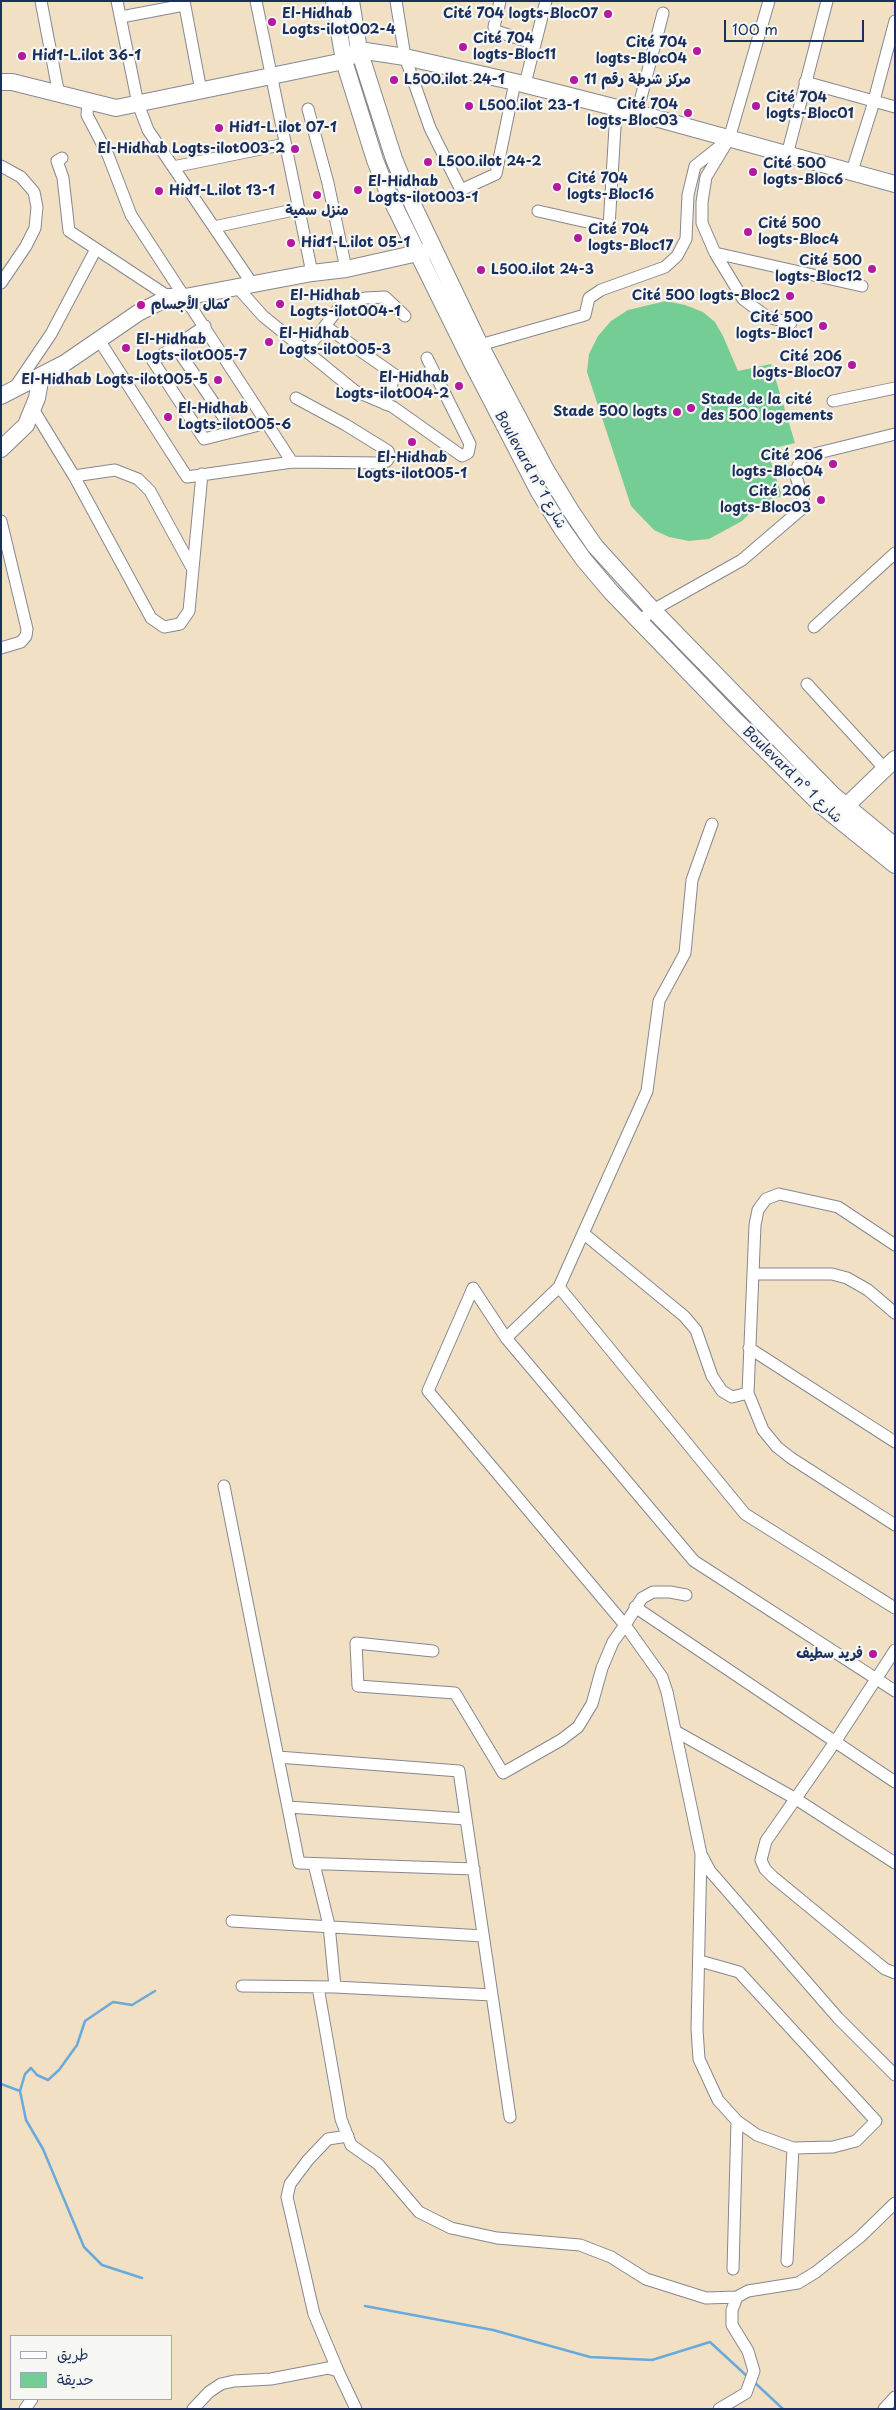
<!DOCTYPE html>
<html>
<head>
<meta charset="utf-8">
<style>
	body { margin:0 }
	#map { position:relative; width:896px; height:2410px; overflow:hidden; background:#f1e0c4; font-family:"Playpen Sans","Playpen Sans Arabic",sans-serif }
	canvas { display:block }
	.frame { position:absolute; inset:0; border:2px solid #1b2f5e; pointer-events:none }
	.legend { position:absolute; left:10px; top:2335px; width:162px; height:65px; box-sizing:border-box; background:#f6f6f2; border:1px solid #9ea6b7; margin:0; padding:6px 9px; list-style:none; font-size:15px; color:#1b2f5e }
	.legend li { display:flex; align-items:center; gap:10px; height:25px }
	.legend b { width:25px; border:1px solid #9ea6b7 }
	.scale { position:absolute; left:724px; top:20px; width:140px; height:22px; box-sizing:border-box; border:2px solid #1b2f5e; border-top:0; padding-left:6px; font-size:15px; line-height:18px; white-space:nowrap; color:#1b2f5e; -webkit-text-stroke:4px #f6f6f2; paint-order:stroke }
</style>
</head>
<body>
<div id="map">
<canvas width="896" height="2410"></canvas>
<div class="frame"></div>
<ul class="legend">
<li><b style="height:6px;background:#fff"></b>طريق</li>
<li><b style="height:14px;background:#74cd94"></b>حديقة</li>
</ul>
<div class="scale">100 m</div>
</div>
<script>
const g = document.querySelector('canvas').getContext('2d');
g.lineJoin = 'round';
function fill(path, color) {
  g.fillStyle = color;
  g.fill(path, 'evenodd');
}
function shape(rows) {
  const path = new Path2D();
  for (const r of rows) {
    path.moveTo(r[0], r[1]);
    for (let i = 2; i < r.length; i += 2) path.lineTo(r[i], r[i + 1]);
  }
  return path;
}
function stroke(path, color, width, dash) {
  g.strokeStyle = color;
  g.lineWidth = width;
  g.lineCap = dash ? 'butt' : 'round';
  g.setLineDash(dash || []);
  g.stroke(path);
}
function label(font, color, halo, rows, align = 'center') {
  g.font = font + ' "Playpen Sans","Playpen Sans Arabic",sans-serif';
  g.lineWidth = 4.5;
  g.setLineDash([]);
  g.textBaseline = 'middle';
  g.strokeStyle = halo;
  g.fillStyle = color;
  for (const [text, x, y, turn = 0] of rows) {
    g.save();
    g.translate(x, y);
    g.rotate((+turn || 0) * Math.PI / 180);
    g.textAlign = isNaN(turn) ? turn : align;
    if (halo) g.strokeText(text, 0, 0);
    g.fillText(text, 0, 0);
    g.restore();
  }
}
fill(shape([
	[666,301,685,305,703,312,715,322,723,336,738,371,771,364,795,443,767,450,782,496,760,503,742,521,709,539,689,541,669,537,654,530,631,506,587,372,589,354,598,336,611,321,628,310]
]), '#74cd94');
stroke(shape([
	[1,2084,20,2091,25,2074,31,2068,37,2075,48,2080,59,2070,77,2045,85,2021,113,2002,132,2005,155,1991],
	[20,2091,26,2120,43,2149,84,2247,102,2265,142,2278],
	[365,2306,493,2330,590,2357,652,2360,710,2342,749,2378],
	[753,2381,783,2409]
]), '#69a9dc', 2.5);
const street = shape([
	[41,1,59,95],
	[117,1,138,104,148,130,253,285],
	[184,1,201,91],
	[256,1,312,273],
	[396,1,405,57,430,128,461,190,496,174,515,82],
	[500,1,494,27,496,31,535,44],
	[769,1,729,139,706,177,702,202,702,223,715,253,743,299,767,317,791,323],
	[121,17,184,5],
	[805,82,895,107],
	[525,84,546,1],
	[88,102,87,115,108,155,131,215,292,462,187,477,99,340],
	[308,109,328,183,346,269],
	[637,113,663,13],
	[787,155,827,1],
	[62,158,57,161,63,178,69,231,169,297],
	[1,166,21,177,34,192,37,207,35,228,26,246,1,283],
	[173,167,285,144],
	[852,171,872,108,895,21],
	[538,211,609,227,615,127,620,109],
	[214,227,298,209],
	[715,253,862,286],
	[238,288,263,316,355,391,393,407,462,456,468,453,470,444,427,358],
	[205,326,153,361,204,439,267,423],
	[325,326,341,305,365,298,385,297,405,316],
	[480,345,585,315,589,298,601,290,665,267,677,256,686,239,688,195,695,166,724,143],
	[175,346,233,431],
	[305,351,325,326,395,375,385,404],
	[15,387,51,334,96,249],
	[833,401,895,388],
	[33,409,74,476,151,618,164,627,180,624,189,611,202,474],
	[292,462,381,463,387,461,390,456,388,451,346,425,296,398],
	[74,476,115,470,138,479,150,491,191,566],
	[1,521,27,629,26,636,21,642,1,648],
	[639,622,653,610,742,560,805,506,795,473,802,457,895,434],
	[814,627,895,553],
	[807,684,885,769],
	[583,1233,684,1316,696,1330,712,1376,722,1391,732,1397,748,1393],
	[895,1245,838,1207,779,1194,766,1199,758,1210,755,1225,748,1393,763,1430,777,1447,791,1458,895,1525],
	[754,1274,832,1274,847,1278,868,1290,895,1313],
	[559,1287,745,1514,895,1608],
	[506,1338,694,1561,895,1691],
	[749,1348,895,1442],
	[224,1486,299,1863,474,1869],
	[686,1595,670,1592,653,1592,642,1598,625,1625,662,1677,667,1692,701,1854,710,1871,838,2018,895,2075],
	[635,1607,895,1782],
	[895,1650,835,1742,766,1841,761,1860,765,1869,773,1877,885,1969,895,1973],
	[433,1651,356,1643,358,1686,455,1693,503,1773,561,1740,578,1727,592,1704,602,1668,613,1642,625,1625,428,1391,473,1288,506,1338,559,1287,647,1091,659,1001,685,953,692,880,712,824],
	[677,1732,796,1799,895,1863],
	[278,1757,459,1771,510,2117],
	[288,1807,466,1819],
	[314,1864,329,1925,335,1987],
	[232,1921,483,1936],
	[700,1961,739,1972,876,2121,856,2141,833,2147,793,2148,757,2135,737,2121,718,2100,699,2059,697,2029,701,1854],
	[242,1986,335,1987,492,1995],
	[318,1987,341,2119,351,2145,378,2164,419,2212,451,2228,497,2238,580,2245,611,2257,646,2279,706,2298,737,2297],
	[787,2261,793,2148],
	[733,2269,737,2121],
	[338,2371,314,2314,287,2197,290,2184,308,2160,328,2139,348,2136],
	[25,2409,32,2399],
	[193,2409,209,2392,221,2384,234,2381,271,2379,328,2368,338,2371,356,2409],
	[719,2409,746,2393,754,2371,748,2351,732,2325,732,2310,737,2297,748,2291,798,2283,816,2272,860,2237,895,2203],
	[884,2409,895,2397]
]);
const secondary = shape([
	[334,1,344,61,375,160,388,193,472,363,539,492,562,529,584,560,612,593,733,718,822,806,895,865],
	[351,1,359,50,394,159,413,205,480,345,546,470,571,511,595,546,653,610,833,795,895,846],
	[1,82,12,82,116,108,344,61,359,50,405,57,515,82,637,113,895,184],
	[1,396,65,363,138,313,169,297,185,297,312,273,346,269,427,251],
	[1,449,26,425,37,398,41,376],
	[840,812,895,759]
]);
stroke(street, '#868891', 13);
stroke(secondary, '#868891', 18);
stroke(street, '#fff', 11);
stroke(secondary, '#fff', 16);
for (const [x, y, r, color] of [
	[608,14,5,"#b5179e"],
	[272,22,5,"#b5179e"],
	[463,47,5,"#b5179e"],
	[697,51,5,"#b5179e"],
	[22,56,5,"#b5179e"],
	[394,80,5,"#b5179e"],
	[574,80,5,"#b5179e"],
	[469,106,5,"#b5179e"],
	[756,106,5,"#b5179e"],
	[688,113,5,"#b5179e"],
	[219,128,5,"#b5179e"],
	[295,149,5,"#b5179e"],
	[428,162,5,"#b5179e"],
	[753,172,5,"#b5179e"],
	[557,187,5,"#b5179e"],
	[358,190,5,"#b5179e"],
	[159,191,5,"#b5179e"],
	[317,195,5,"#b5179e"],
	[748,232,5,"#b5179e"],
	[578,238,5,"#b5179e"],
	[291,243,5,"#b5179e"],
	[872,269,5,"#b5179e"],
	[481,270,5,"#b5179e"],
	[790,296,5,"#b5179e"],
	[280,304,5,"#b5179e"],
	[141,305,5,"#b5179e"],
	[823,326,5,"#b5179e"],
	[269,342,5,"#b5179e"],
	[126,348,5,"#b5179e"],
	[852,365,5,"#b5179e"],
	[218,380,5,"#b5179e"],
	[459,386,5,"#b5179e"],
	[691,408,5,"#b5179e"],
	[677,412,5,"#b5179e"],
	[168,417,5,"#b5179e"],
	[412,442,5,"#b5179e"],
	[833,464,5,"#b5179e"],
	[821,500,5,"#b5179e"],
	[873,1654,5,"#b5179e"]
]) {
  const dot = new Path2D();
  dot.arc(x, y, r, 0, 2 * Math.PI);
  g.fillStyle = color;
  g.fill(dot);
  stroke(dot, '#f6f6f2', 2);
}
label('bold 14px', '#1b2f5e', '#f6f6f2', [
	["El-Hidhab",282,14],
	["Logts-ilot002-4",282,30],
	["Cité 704 logts-Bloc07",598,14,"right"],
	["Cité 704",473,39],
	["logts-Bloc11",473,55],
	["Cité 704",687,43,"right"],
	["logts-Bloc04",687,59,"right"],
	["Hid1-L.ilot 36-1",32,56],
	["L500.ilot 24-1",404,80],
	["مركز شرطة رقم 11",584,80],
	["Cité 704",766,98],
	["logts-Bloc01",766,114],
	["Cité 704",678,105,"right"],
	["logts-Bloc03",678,121,"right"],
	["L500.ilot 23-1",479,106],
	["Hid1-L.ilot 07-1",229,128],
	["El-Hidhab Logts-ilot003-2",285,149,"right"],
	["L500.ilot 24-2",438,162],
	["Cité 500",763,164],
	["logts-Bloc6",763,180],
	["Cité 704",567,179],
	["logts-Bloc16",567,195],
	["El-Hidhab",368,182],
	["Logts-ilot003-1",368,198],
	["Hid1-L.ilot 13-1",169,191],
	["منزل سمية",317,211,"center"],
	["Cité 500",758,224],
	["logts-Bloc4",758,240],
	["Cité 704",588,230],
	["logts-Bloc17",588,246],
	["Hid1-L.ilot 05-1",301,243],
	["Cité 500",862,261,"right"],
	["logts-Bloc12",862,277,"right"],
	["L500.ilot 24-3",491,270],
	["El-Hidhab",290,296],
	["Logts-ilot004-1",290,312],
	["Cité 500 logts-Bloc2",780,296,"right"],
	["كمال الأجسام",151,305],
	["Cité 500",813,318,"right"],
	["logts-Bloc1",813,334,"right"],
	["El-Hidhab",279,334],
	["Logts-ilot005-3",279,350],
	["El-Hidhab",136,340],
	["Logts-ilot005-7",136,356],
	["Cité 206",842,357,"right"],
	["logts-Bloc07",842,373,"right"],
	["El-Hidhab",449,378,"right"],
	["Logts-ilot004-2",449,394,"right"],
	["El-Hidhab Logts-ilot005-5",208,380,"right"],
	["Stade de la cité",701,400],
	["des 500 logements",701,416],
	["El-Hidhab",178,409],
	["Logts-ilot005-6",178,425],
	["Stade 500 logts",667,412,"right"],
	["Cité 206",823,456,"right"],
	["logts-Bloc04",823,472,"right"],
	["El-Hidhab",412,458,"center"],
	["Logts-ilot005-1",412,474,"center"],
	["Cité 206",811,492,"right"],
	["logts-Bloc03",811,508,"right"],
	["فريد سطيف",863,1654,"right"]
], 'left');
label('14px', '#1b2f5e', '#f6f6f2', [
	["Boulevard n° شارع 1",530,470,61],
	["Boulevard n° شارع 1",792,775,44]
]);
</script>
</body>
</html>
